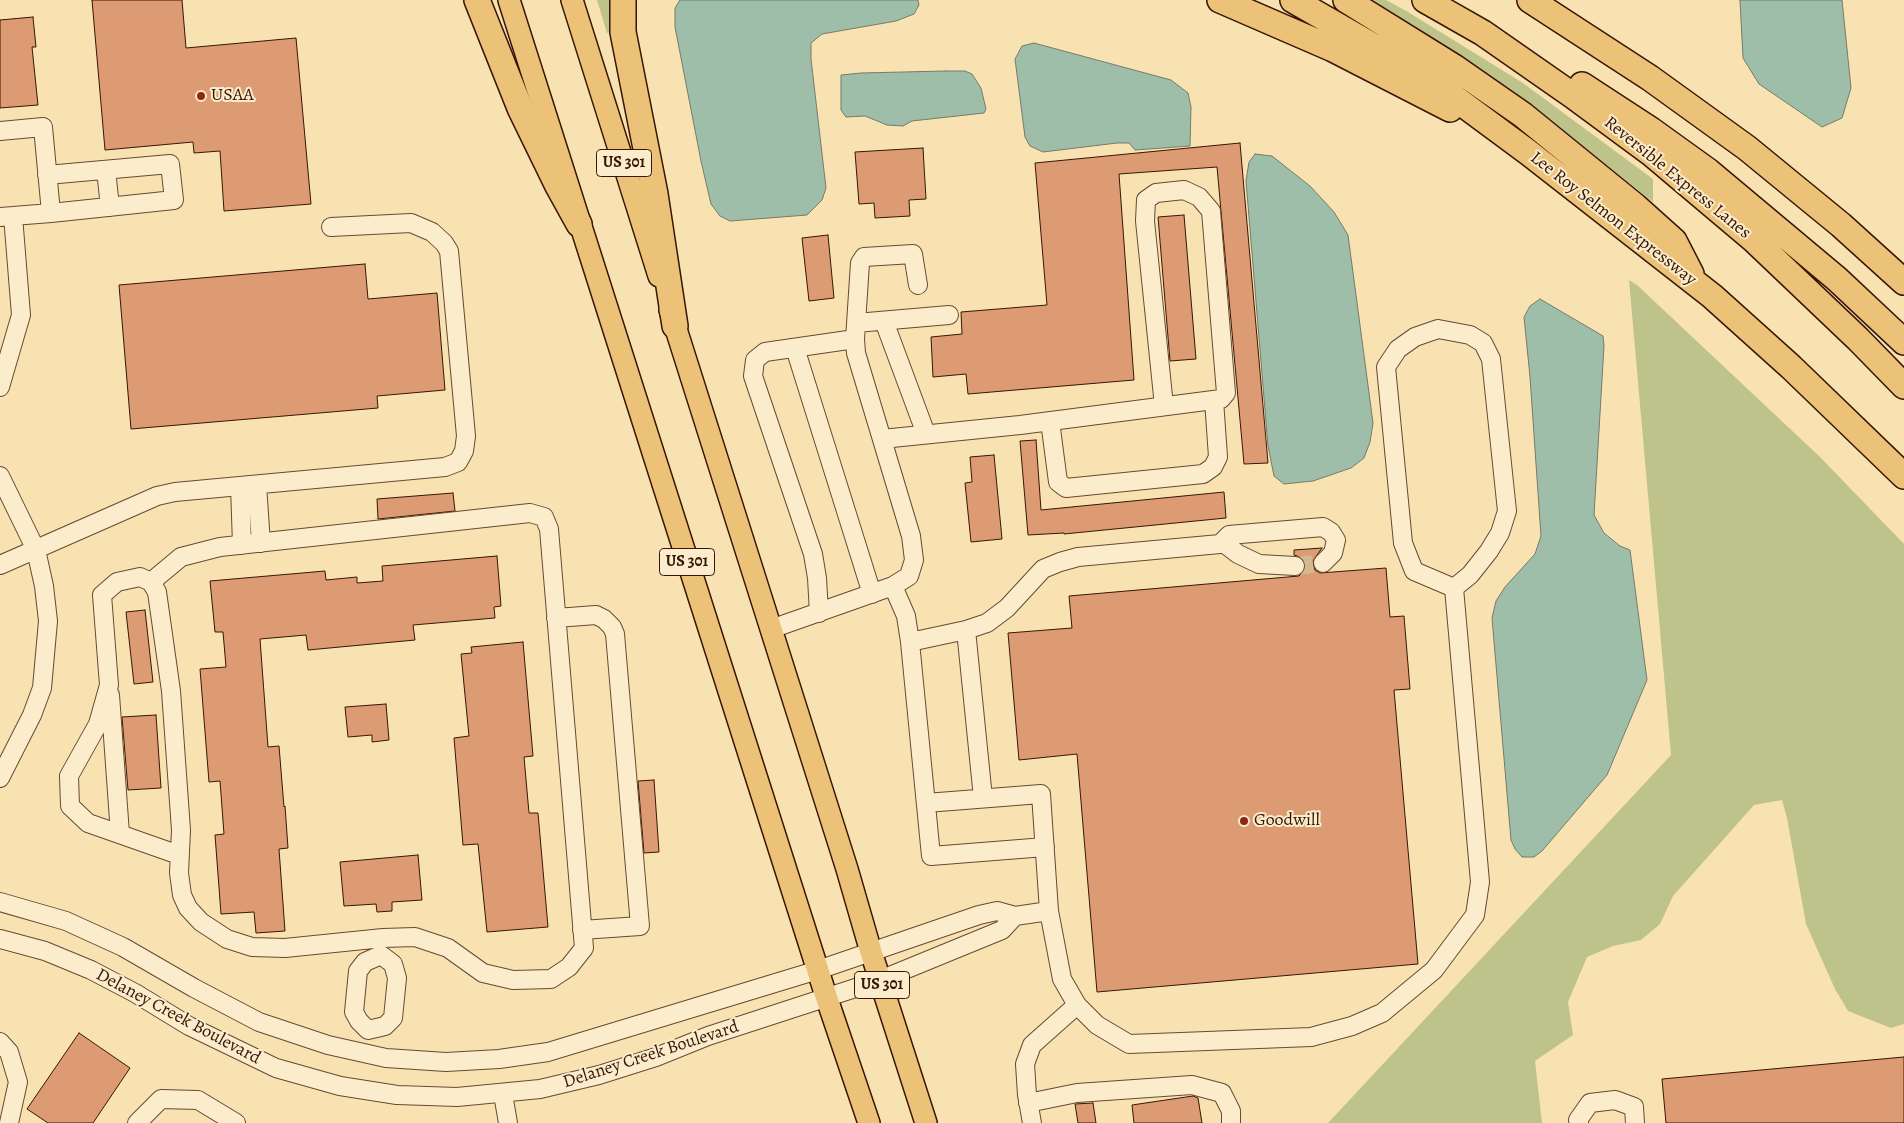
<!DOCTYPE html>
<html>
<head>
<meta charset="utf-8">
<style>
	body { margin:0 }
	canvas { display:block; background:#f9e2b1 }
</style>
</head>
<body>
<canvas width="1904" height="1123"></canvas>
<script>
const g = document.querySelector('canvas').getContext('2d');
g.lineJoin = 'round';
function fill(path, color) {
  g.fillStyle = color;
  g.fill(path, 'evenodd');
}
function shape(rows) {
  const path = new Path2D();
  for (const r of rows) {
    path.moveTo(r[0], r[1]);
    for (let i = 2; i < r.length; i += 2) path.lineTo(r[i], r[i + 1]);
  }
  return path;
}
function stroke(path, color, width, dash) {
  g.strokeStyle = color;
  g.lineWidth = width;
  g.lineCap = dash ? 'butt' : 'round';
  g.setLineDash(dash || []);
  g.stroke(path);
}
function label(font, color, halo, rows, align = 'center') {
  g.font = font + ' Alegreya,serif';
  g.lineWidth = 4;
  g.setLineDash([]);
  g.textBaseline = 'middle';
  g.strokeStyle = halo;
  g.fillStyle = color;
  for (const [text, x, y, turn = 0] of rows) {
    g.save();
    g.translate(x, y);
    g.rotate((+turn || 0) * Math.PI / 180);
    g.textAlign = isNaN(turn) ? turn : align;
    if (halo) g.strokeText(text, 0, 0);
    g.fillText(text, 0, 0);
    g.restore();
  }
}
fill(shape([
	[597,0,616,0,617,31,607,33],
	[1370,0,1386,0,1408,12,1523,83,1653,179,1653,202,1545,116,1456,55],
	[1629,280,1637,285,1820,457,1904,544,1904,1024,1891,1028,1848,1011,1835,989,1806,924,1787,818,1782,800,1754,805,1673,896,1660,924,1641,940,1613,946,1587,957,1568,1002,1573,1035,1535,1061,1542,1123,1328,1123,1671,755]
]), '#bec38b');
const water = shape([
	[680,0,918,0,919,5,914,14,896,21,822,34,811,43,811,59,826,188,822,200,807,215,730,221,720,216,711,204,701,161,675,27,675,8,680,0],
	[1740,0,1842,0,1851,88,1842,118,1822,127,1759,84,1743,58,1740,0],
	[1034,43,1171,80,1188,93,1191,107,1190,146,1135,150,1129,143,1117,143,1043,152,1030,146,1025,137,1015,59,1022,46,1034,43],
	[945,71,965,71,972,74,981,88,986,109,984,113,912,121,903,126,887,125,865,116,846,117,841,110,841,75,861,73,945,71],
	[1255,154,1272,156,1310,186,1334,212,1348,235,1373,423,1370,442,1364,458,1351,468,1313,481,1284,484,1274,476,1268,446,1246,181,1249,162,1255,154],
	[1540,299,1603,336,1604,346,1594,515,1604,533,1620,546,1630,550,1647,680,1607,775,1542,851,1534,857,1522,857,1515,849,1511,840,1492,618,1496,601,1505,587,1535,554,1541,536,1530,377,1524,317,1530,306,1540,299]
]);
fill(water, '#9ebeaa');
stroke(water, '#757b68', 1);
const building = shape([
	[92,0,182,0,186,48,296,38,311,204,224,211,220,151,194,153,193,142,105,150,92,0],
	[33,17,36,47,32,47,38,105,0,108,0,20,33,17],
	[1240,143,1268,463,1244,464,1217,167,1119,174,1134,380,968,394,966,374,933,377,931,337,962,334,961,312,1047,305,1035,163,1240,143],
	[923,148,926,199,909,200,910,216,875,218,874,203,859,204,855,152,923,148],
	[1184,215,1196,359,1170,361,1158,217,1184,215],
	[828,235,834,298,809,301,802,238,828,235],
	[365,264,368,299,437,293,445,390,377,396,378,408,131,429,119,285,365,264],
	[1036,440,1041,510,1224,492,1226,518,1064,534,1064,533,1028,535,1020,441,1036,440],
	[994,455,1002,539,971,542,965,483,972,482,970,457,994,455],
	[453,493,455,511,378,519,377,499,453,493],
	[1322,548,1313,561,1315,570,1320,573,1386,568,1390,617,1404,616,1410,689,1394,690,1418,964,1097,992,1077,754,1019,760,1008,633,1072,628,1069,596,1299,576,1304,571,1305,562,1300,557,1294,555,1294,550,1322,548],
	[497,556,501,606,494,607,495,618,413,625,415,640,308,650,306,635,260,639,268,747,279,746,284,807,285,806,288,848,279,849,285,931,256,933,254,912,221,914,215,835,224,834,220,781,209,782,200,669,226,667,223,632,215,632,210,581,325,571,326,580,357,577,357,583,383,581,382,566,497,556],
	[145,610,153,682,134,684,126,612,145,610],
	[523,642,533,756,524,757,529,813,538,813,548,927,487,932,478,844,463,845,454,738,469,736,461,654,472,653,471,647,523,642],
	[386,704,389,740,372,742,372,735,348,737,345,707,386,704],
	[156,715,161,788,128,790,122,717,156,715],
	[654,780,659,852,644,853,638,781,654,780],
	[418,855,422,900,392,902,392,911,377,912,376,904,344,906,340,862,418,855],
	[79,1033,130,1068,93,1123,48,1123,27,1109,79,1033],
	[1904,1057,1904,1123,1666,1123,1662,1079,1904,1057],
	[1193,1096,1198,1098,1202,1123,1134,1123,1132,1105,1193,1096],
	[1093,1103,1096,1123,1078,1123,1075,1104,1093,1103]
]);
fill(building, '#dc9b73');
stroke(building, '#371606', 1);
stroke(shape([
	[1295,566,1323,563]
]), '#d2b98f', 18, [18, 9]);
const minor = shape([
	[0,131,43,127,51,213,0,217],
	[106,170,110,207],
	[47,175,170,164,174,200,51,213],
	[884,321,926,434],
	[856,323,949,315],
	[1438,329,1470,335,1483,343,1491,359,1507,511,1500,533,1489,551,1470,575,1454,588,1414,571,1403,543,1386,367,1398,349,1415,337,1438,329],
	[795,348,872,594],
	[0,387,21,315,13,216],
	[1050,421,1058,482,1066,488,1203,474,1213,467,1218,457,1214,400],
	[882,439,1020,425,1221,399,1226,393,1211,211,1199,197,1184,190,1156,193,1146,200,1145,221,1164,406],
	[0,476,36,550,44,586,48,621,42,688,32,715,0,778],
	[257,485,261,543],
	[240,486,242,545],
	[0,565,157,496,175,492,445,467,458,462,464,451,466,436,449,251,444,243,432,232,411,223,331,227],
	[1295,566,1259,564,1238,554,1225,544,1220,544,1229,535,1323,527,1331,532,1336,540,1333,553,1323,563],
	[151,582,181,557,220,547,530,513,544,517,549,529,584,948,569,967,551,979,513,980,483,973,448,948,415,937,383,938,285,948,252,947,227,939,201,922,188,908,182,895,179,873,181,830,171,691,157,592,151,582,140,577,117,582,102,595,109,685,98,724,69,776,70,806,88,823,179,855],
	[893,586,906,616,910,642,931,856,1045,847],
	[819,613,817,578,813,554,753,376,755,360,765,352,855,339],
	[556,618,596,615,604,619,612,627,615,634,640,926,582,930],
	[771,629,893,586,909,576,914,560,911,536,856,353,855,339,860,263,864,257,913,254,918,285],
	[966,630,983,798],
	[910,642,966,630,987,623,1007,608,1043,569,1060,562,1078,557,1220,544],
	[110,695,120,834],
	[926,803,1041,794,1049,911,1062,979,1077,1005,1097,1025,1129,1044,1311,1037,1352,1026,1382,1013,1434,970,1475,915,1480,882,1454,588],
	[0,902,66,921,123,947,194,988,259,1022,328,1045,386,1058,446,1062,499,1059,548,1052,818,970,979,915,997,911,1015,916,1002,930,880,980,708,1036,656,1057,599,1075,540,1089,457,1097,397,1095,340,1086,276,1068,189,1026,135,993,91,970,45,951,0,939],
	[1015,916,1049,911],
	[381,955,393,964,397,978,393,1018,385,1026,368,1030,359,1021,354,1012,358,971,365,962,381,955],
	[0,1042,9,1052,18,1082,9,1123],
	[503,1094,508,1123],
	[1028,1103,1077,1093,1192,1085,1222,1093,1231,1111,1231,1123],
	[137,1123,161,1099,198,1100,236,1123],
	[1032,1123,1027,1095,1025,1064,1032,1045,1077,1005],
	[1579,1123,1578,1120,1590,1103,1615,1100,1634,1107,1635,1123]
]);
const major = shape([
	[509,0,827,999,869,1123],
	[572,0,659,276],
	[670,310,847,869,871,952,926,1123]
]);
const highway = shape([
	[477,0,520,108,558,186,579,224],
	[623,0,623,32,655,194,675,326],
	[1220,0,1333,49,1450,109],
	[1293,0,1425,76,1529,153,1712,296,1791,367,1904,476],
	[1346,0,1454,67,1523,115,1635,206,1674,241,1691,274],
	[1425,0,1483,33,1572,95,1652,154,1754,240,1858,339,1904,386],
	[1530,0,1650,78,1747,148,1841,225,1904,282],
	[1582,85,1651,130,1708,171,1837,279,1904,342]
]);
stroke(minor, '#684931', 20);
stroke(major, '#371606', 24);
stroke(highway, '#371606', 28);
stroke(minor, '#fbeccc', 18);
stroke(major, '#ecc178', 21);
stroke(highway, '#ecc178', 25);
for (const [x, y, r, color] of [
	[201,96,5,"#8f2418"],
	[1244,821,5,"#8f2418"]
]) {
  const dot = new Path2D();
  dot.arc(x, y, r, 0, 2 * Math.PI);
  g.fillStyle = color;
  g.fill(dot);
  stroke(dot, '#fbeccc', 2);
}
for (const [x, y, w] of [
	[624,163,55],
	[687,562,55],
	[882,985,55]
]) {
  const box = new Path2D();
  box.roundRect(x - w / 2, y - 13.5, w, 27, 4);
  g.fillStyle = '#fbeccc';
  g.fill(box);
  stroke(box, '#371606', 1);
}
label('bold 16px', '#371606', null, [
	["US 301",624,163],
	["US 301",687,562],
	["US 301",882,985]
]);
label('18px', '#371606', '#fbeccc', [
	["USAA",211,96],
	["Goodwill",1254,821]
], 'left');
label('18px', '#371606', '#fbeccc', [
	["Reversible Express Lanes",1677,178,39],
	["Lee Roy Selmon Expressway",1613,219,38],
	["Delaney Creek Boulevard",178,1017,28],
	["Delaney Creek Boulevard",651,1055,-18]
]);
</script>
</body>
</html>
